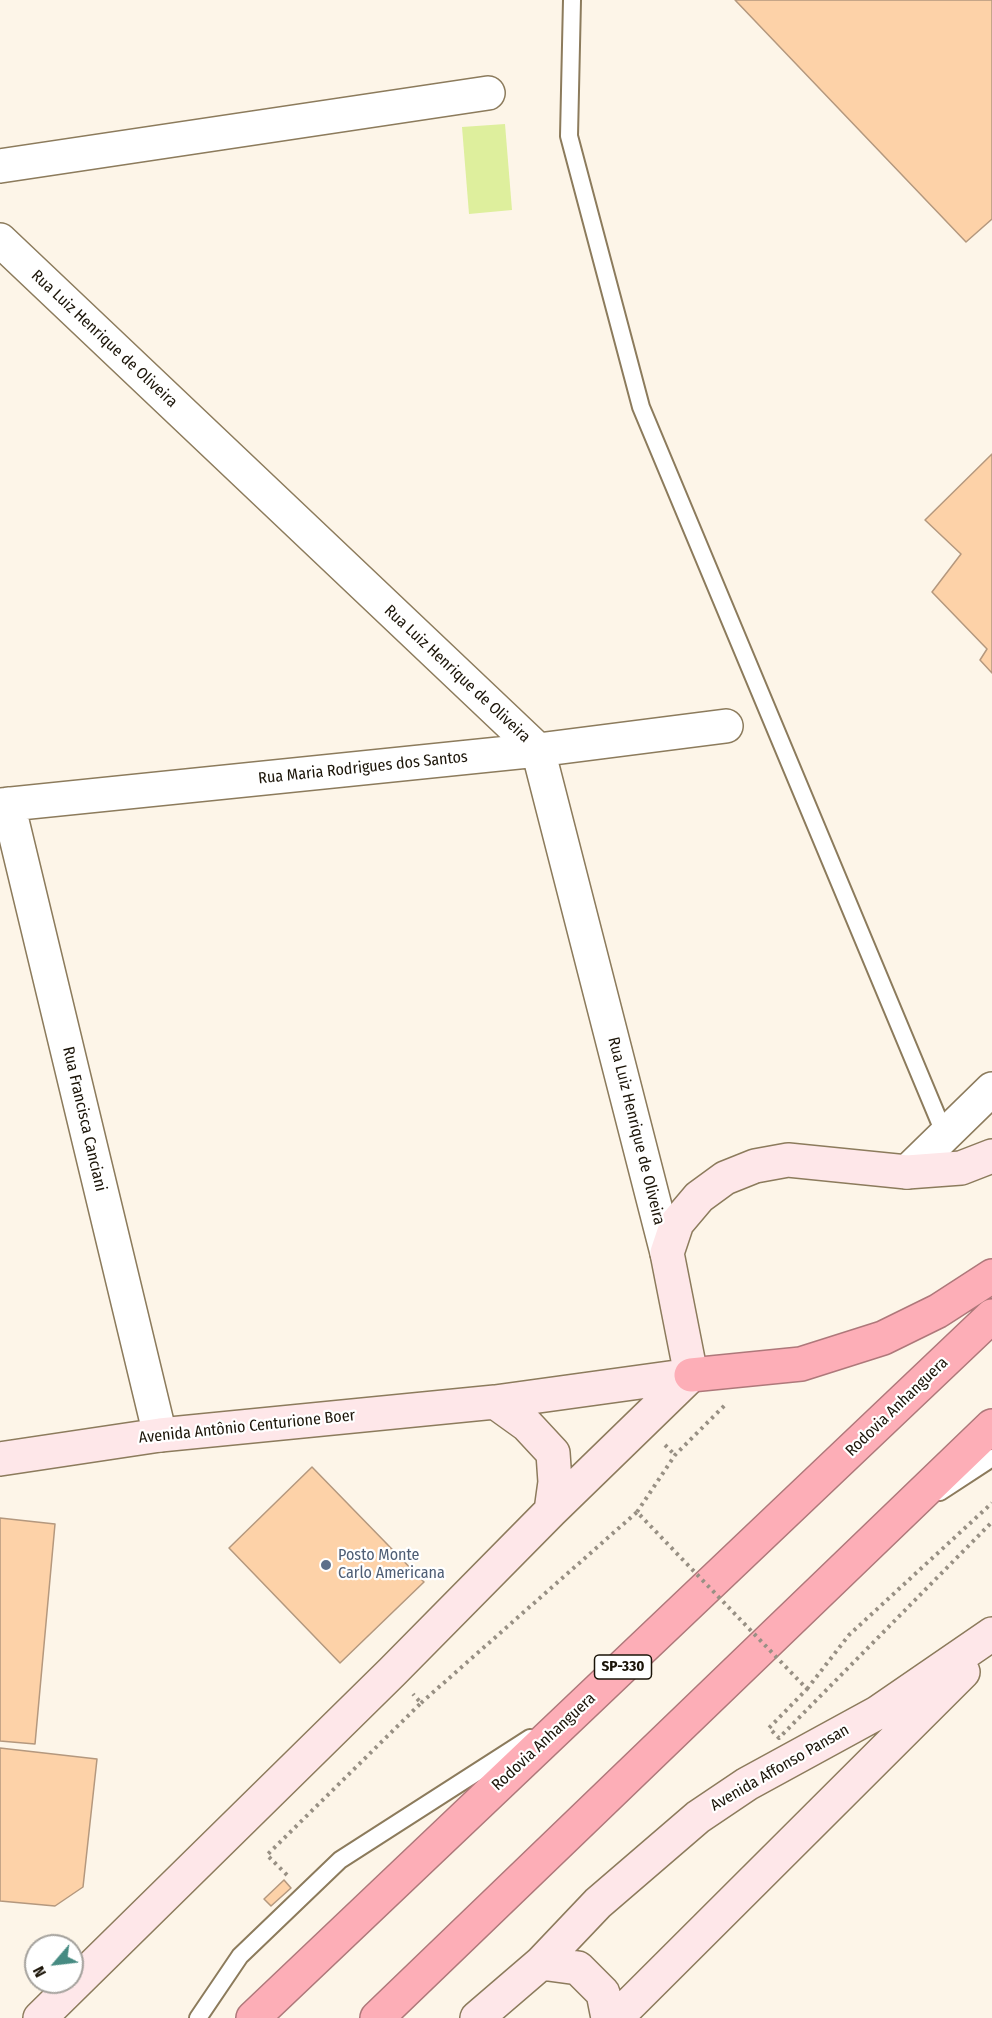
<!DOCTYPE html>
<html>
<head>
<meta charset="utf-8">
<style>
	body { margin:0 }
	#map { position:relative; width:992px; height:2018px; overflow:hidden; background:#fdf5e8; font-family:"Fira Sans Condensed",sans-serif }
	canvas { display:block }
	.north { position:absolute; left:24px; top:1934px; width:60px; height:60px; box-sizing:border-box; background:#fff; border:2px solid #a4a19c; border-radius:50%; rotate:242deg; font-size:16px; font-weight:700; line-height:24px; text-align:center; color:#1b1408 }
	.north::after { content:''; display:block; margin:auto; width:21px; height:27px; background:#468b82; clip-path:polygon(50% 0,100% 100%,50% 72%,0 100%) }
</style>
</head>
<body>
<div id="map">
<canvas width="992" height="2018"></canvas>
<div class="north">N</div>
</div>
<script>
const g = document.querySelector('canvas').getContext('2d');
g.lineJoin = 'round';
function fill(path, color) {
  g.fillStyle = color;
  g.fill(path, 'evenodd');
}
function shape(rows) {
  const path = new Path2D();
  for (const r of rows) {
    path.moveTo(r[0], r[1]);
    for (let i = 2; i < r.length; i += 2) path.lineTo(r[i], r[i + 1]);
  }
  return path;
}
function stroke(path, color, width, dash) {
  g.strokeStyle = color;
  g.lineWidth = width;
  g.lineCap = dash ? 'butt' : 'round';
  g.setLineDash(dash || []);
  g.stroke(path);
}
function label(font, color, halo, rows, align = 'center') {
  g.font = font + ' "Fira Sans Condensed",sans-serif';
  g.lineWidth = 4.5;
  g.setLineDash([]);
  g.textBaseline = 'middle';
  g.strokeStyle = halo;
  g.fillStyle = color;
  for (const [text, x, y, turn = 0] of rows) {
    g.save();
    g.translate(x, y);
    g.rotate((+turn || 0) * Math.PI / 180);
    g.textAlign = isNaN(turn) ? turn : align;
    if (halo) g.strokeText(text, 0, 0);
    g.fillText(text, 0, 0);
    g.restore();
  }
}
fill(shape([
	[505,124,512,210,469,214,462,127]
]), '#deef9d');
const building = shape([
	[735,0,992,0,992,219,966,242,735,0],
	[992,454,992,673,980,660,987,649,932,592,961,554,925,520,992,454],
	[312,1467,424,1582,340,1663,229,1548,312,1467],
	[0,1518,55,1524,35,1744,0,1741,0,1518],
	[0,1748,97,1759,83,1887,55,1906,0,1901,0,1748],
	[284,1880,291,1888,271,1906,264,1899,284,1880]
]);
fill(building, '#fdd2a8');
stroke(building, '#b4987e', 1.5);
const lane = shape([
	[572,0,569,136,641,407,945,1135],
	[940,1492,992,1458],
	[198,2018,240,1956,340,1860,530,1738]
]);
const street = shape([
	[0,166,488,93],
	[0,240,538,750,667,1253],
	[8,804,160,1435],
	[0,805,538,750,726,726],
	[907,1172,992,1089]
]);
const secondary = shape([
	[691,1375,667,1253,677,1223,699,1197,725,1178,755,1166,788,1160,907,1172,961,1168,992,1156],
	[495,1402,527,1425,553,1453,555,1482,551,1511],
	[0,1459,160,1435,495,1402,691,1375],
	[541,1963,578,1968,603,1993,608,2018],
	[40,2018,392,1672,551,1511,691,1375],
	[477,2018,541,1963,598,1903,698,1817,747,1784,877,1713,992,1634],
	[616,2018,963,1672]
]);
const highway = shape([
	[691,1375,801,1364,883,1338,938,1311,992,1276],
	[253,2018,992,1316],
	[377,2018,992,1426]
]);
stroke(lane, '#8c7b5c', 20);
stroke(street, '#8c7b5c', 36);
stroke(secondary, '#8c7b5c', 36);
stroke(highway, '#ae787a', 36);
stroke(shape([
	[665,1445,675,1455],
	[637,1512,675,1455,726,1404],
	[807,1689,849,1635,992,1503],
	[287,1875,267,1855,421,1703,413,1694]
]), '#989084', 4, [3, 4.5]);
stroke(lane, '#fff', 16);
stroke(street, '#fff', 33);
stroke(secondary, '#fee7e9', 33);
stroke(highway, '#fdaeb7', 33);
stroke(shape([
	[421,1703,637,1512,807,1689,769,1728,779,1738,992,1522]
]), '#989084', 4, [3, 4.5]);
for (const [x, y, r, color] of [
	[326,1565,6,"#5c6f8a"]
]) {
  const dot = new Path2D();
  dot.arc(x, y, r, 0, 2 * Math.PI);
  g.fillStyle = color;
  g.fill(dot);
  stroke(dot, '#fff', 2);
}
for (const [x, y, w] of [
	[623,1667,57]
]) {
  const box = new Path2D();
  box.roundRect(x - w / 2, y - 12, w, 24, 4.5);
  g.fillStyle = '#fff';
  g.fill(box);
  stroke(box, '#1b1408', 1.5);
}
label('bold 15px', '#1b1408', null, [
	["SP-330",623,1667]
]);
label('16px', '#1b1408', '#fff', [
	["Rua Luiz Henrique de Oliveira",104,339,43],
	["Rua Luiz Henrique de Oliveira",457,674,43],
	["Rua Maria Rodrigues dos Santos",363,768,-6],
	["Rua Francisca Canciani",84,1119,77],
	["Rua Luiz Henrique de Oliveira",636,1131,76],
	["Rodovia Anhanguera",897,1407,-44],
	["Avenida Antônio Centurione Boer",247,1427,-6],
	["Rodovia Anhanguera",544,1742,-43],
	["Avenida Affonso Pansan",780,1768,-30]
]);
label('16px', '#4e5e75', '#fff', [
	["Posto Monte",338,1556],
	["Carlo Americana",338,1574]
], 'left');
</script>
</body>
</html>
